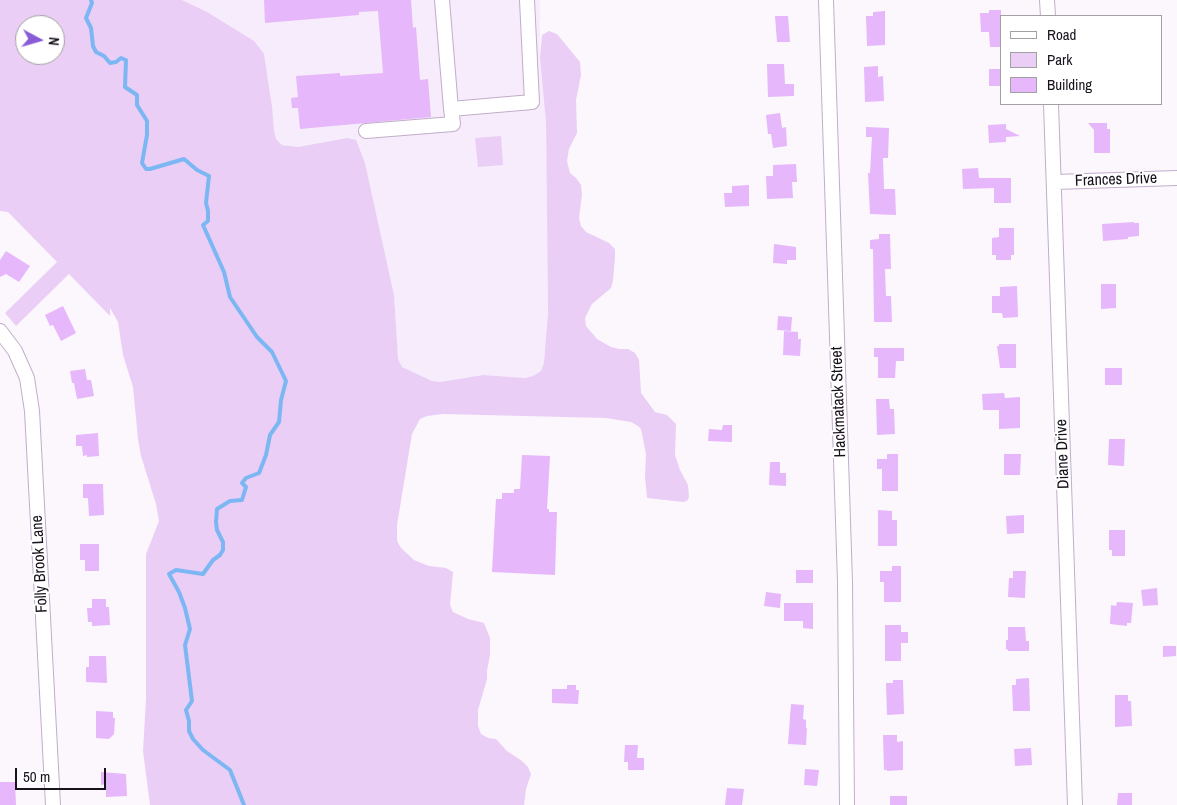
<!DOCTYPE html>
<html>
<head>
<meta charset="utf-8">
<style>
	body { margin:0 }
	#map { position:relative; width:1177px; height:805px; overflow:hidden; background:#fbf7fd; font-family:"Archivo Narrow",sans-serif }
	canvas { display:block }
	.legend { position:absolute; left:1000px; top:15px; width:162px; height:90px; box-sizing:border-box; background:#fff; border:1px solid #a3a0a4; margin:0; padding:6px 9px; list-style:none; font-size:15px; color:#19111c }
	.legend li { display:flex; align-items:center; gap:10px; height:25px }
	.legend b { width:25px; border:1px solid #a3a0a4 }
	.north { position:absolute; left:15px; top:15px; width:50px; height:50px; box-sizing:border-box; background:#fff; border:1px solid #a3a0a4; border-radius:50%; rotate:96deg; font-size:14px; font-weight:700; line-height:20px; text-align:center; color:#19111c }
	.north::after { content:''; display:block; margin:auto; width:18px; height:22px; background:#895cd6; clip-path:polygon(50% 0,100% 100%,50% 72%,0 100%) }
	.scale { position:absolute; left:15px; top:768px; width:91px; height:22px; box-sizing:border-box; border:2px solid #19111c; border-top:0; padding-left:6px; font-size:15px; line-height:18px; white-space:nowrap; color:#19111c; -webkit-text-stroke:4px #fff; paint-order:stroke }
</style>
</head>
<body>
<div id="map">
<canvas width="1177" height="805"></canvas>
<ul class="legend">
<li><b style="height:6px;background:#fff"></b>Road</li>
<li><b style="height:14px;background:#eacef6"></b>Park</li>
<li><b style="height:14px;background:#e6b7fb"></b>Building</li>
</ul>
<div class="north">N</div>
<div class="scale">50 m</div>
</div>
<script>
const g = document.querySelector('canvas').getContext('2d');
g.lineJoin = 'round';
function fill(path, color) {
  g.fillStyle = color;
  g.fill(path, 'evenodd');
}
function shape(rows) {
  const path = new Path2D();
  for (const r of rows) {
    path.moveTo(r[0], r[1]);
    for (let i = 2; i < r.length; i += 2) path.lineTo(r[i], r[i + 1]);
  }
  return path;
}
function stroke(path, color, width, dash) {
  g.strokeStyle = color;
  g.lineWidth = width;
  g.lineCap = dash ? 'butt' : 'round';
  g.setLineDash(dash || []);
  g.stroke(path);
}
function label(font, color, halo, rows, align = 'center') {
  g.font = font + ' "Archivo Narrow",sans-serif';
  g.lineWidth = 4;
  g.setLineDash([]);
  g.textBaseline = 'middle';
  g.strokeStyle = halo;
  g.fillStyle = color;
  for (const [text, x, y, turn = 0] of rows) {
    g.save();
    g.translate(x, y);
    g.rotate((+turn || 0) * Math.PI / 180);
    g.textAlign = isNaN(turn) ? turn : align;
    if (halo) g.strokeText(text, 0, 0);
    g.fillText(text, 0, 0);
    g.restore();
  }
}
fill(shape([
	[182,0,540,0,540,58,546,122,548,312,544,363,541,371,533,376,525,378,483,375,440,382,432,381,402,367,398,359,397,351,394,295,365,163,347,138,298,147,282,145,276,139,274,131,268,78]
]), '#f6ecfb');
fill(shape([
	[0,0,182,0,207,12,254,41,264,54,272,107,274,131,276,139,282,145,298,147,347,138,356,140,365,163,394,295,398,359,402,367,432,381,440,382,483,375,525,378,533,376,541,371,544,363,548,312,546,122,540,58,542,35,549,31,557,34,580,62,581,75,576,100,577,133,569,149,567,161,570,173,576,178,581,185,582,195,579,218,581,226,586,232,609,243,615,249,615,257,613,281,611,288,592,304,585,318,586,326,597,339,611,347,619,349,628,349,635,353,639,360,641,393,655,412,667,415,676,424,675,455,680,470,688,485,689,497,687,501,683,502,647,498,645,476,646,454,641,429,638,426,631,422,606,418,443,414,427,416,420,419,412,434,397,525,397,541,401,548,414,560,429,566,446,568,453,572,450,605,453,612,468,619,484,623,490,638,490,655,487,671,487,679,478,710,478,726,481,734,488,738,496,739,507,751,522,761,528,767,531,774,526,789,524,805,150,805,143,751,146,699,146,554,159,521,156,504,141,456,138,439,133,387,123,355,118,322,110,308,110,316,69,274,16,326,5,313,57,262,8,212,0,211],
	[25,25,55,25,55,55,25,55],
	[501,136,503,165,478,167,475,138]
]), '#eacef6');
stroke(shape([
	[91,0,92,3,86,18,91,28,93,46,96,52,104,56,110,63,116,62,121,58,126,60,125,87,137,95,137,105,147,121,147,135,142,163,146,169,150,169,184,159,197,170,209,176,206,203,208,211,208,221,203,225,224,272,230,297,257,337,272,352,286,381,281,400,279,422,270,435,266,455,259,473,246,478,242,483,246,487,242,500,230,501,217,509,216,522,217,530,223,542,223,550,220,555,213,560,203,574,176,570,169,574,179,592,185,608,190,629,185,645,192,701,186,710,189,721,189,731,193,739,203,750,230,770,244,805]
]), '#7db7f3', 4);
fill(shape([
	[264,0,411,0,413,28,416,27,420,80,428,79,431,117,300,129,298,108,292,108,291,98,298,97,296,76,340,73,340,76,383,73,378,11,359,12,359,15,265,23],
	[989,10,1001,10,1001,47,990,47,989,32,981,32,980,13,989,13],
	[885,11,885,45,867,46,866,16,873,16,873,12],
	[775,16,788,16,790,42,777,42],
	[767,64,784,64,785,84,794,84,794,96,768,97],
	[878,66,878,77,883,76,884,101,865,102,864,67],
	[989,69,1001,69,1001,86,989,86],
	[780,113,782,128,786,127,787,146,773,148,771,134,768,134,766,115],
	[1088,123,1107,123,1107,129,1110,129,1110,153,1094,153,1094,130],
	[1006,124,1006,129,1020,136,1006,137,1006,142,989,143,988,125],
	[866,127,889,128,888,158,883,158,884,189,895,189,896,215,870,214,868,173,870,173,872,137,866,137],
	[796,164,797,182,792,182,793,198,767,199,766,176,773,176,773,165],
	[978,168,979,178,1011,178,1011,203,994,203,994,188,963,189,962,169],
	[749,185,749,206,725,207,724,193,732,193,732,186],
	[1134,222,1134,223,1139,223,1139,236,1128,237,1128,239,1103,241,1102,224],
	[999,228,1014,228,1014,255,1011,255,1011,260,996,260,996,255,992,255,992,238,999,237],
	[879,234,890,234,891,269,885,269,886,296,891,296,892,322,874,322,873,249,870,249,870,240,879,239],
	[774,244,796,247,796,260,787,260,787,264,773,263],
	[6,251,30,266,19,282,6,274,0,277,0,260],
	[1101,284,1116,284,1116,308,1101,309],
	[1017,286,1018,317,1003,318,1002,313,992,313,992,296,1000,296,1000,287],
	[63,306,76,333,61,341,53,325,50,326,45,315],
	[778,316,792,317,791,331,777,330],
	[784,331,798,332,798,339,801,339,800,356,783,355],
	[999,344,1016,344,1016,368,1000,368,997,346,999,346],
	[874,348,904,348,904,361,896,361,895,378,878,378,878,357,874,357],
	[1105,368,1122,368,1122,385,1105,385],
	[85,369,87,380,91,380,94,396,77,399,74,383,72,383,70,371],
	[1004,393,1005,398,1020,397,1020,428,999,429,999,410,983,410,982,394],
	[876,399,889,399,890,409,894,409,895,434,877,435],
	[723,425,732,425,732,442,708,441,709,429,722,430],
	[98,433,99,456,87,457,87,455,83,456,82,446,76,446,76,435],
	[1109,439,1125,439,1124,466,1108,465],
	[887,454,898,454,898,491,882,491,882,469,877,469,877,459,887,459],
	[1004,454,1021,454,1020,475,1004,475],
	[522,455,550,456,547,509,549,509,549,512,557,512,555,575,492,572,496,499,502,499,502,493,514,493,514,489,520,489],
	[770,462,780,462,780,473,786,473,786,486,769,485],
	[83,484,103,484,104,515,89,516,88,498,83,498],
	[878,510,892,511,892,520,897,520,897,546,878,546],
	[1024,515,1024,533,1007,534,1006,516],
	[1109,530,1125,530,1125,556,1112,556,1112,550,1109,550],
	[80,544,99,544,99,571,85,571,85,560,80,560],
	[892,566,901,566,901,602,884,602,884,582,880,582,880,571,892,571],
	[796,570,813,570,813,583,796,583],
	[1013,571,1026,571,1025,598,1008,597,1009,578,1013,578],
	[1157,588,1158,605,1143,606,1141,590],
	[766,592,781,594,780,608,764,606],
	[92,599,106,599,106,607,109,607,110,625,92,626,92,622,88,622,87,608,92,608],
	[1117,602,1133,603,1131,623,1127,623,1127,626,1110,624,1111,605,1116,606],
	[784,603,813,603,813,629,803,628,803,621,784,621],
	[885,625,901,625,901,632,908,632,908,643,901,643,901,661,885,661],
	[1008,627,1025,627,1026,641,1029,641,1029,651,1008,651,1008,649,1006,650,1006,640,1008,640],
	[1163,646,1176,646,1176,656,1163,657],
	[89,656,106,656,107,683,86,682,86,667,89,667],
	[1029,678,1030,711,1013,711,1012,685,1016,685,1016,679],
	[893,680,903,680,904,714,887,715,886,683,893,683],
	[567,685,576,685,576,690,579,690,578,704,552,703,552,689,567,689],
	[1115,695,1128,695,1128,701,1131,701,1132,726,1115,727],
	[791,704,804,705,803,719,806,720,806,728,807,728,806,745,788,744],
	[96,711,113,712,113,718,115,718,114,734,109,739,96,738],
	[883,735,897,735,897,742,903,741,903,770,887,771,887,770,884,770],
	[625,745,638,745,637,758,644,758,644,770,628,770,628,762,624,762],
	[1031,748,1032,765,1015,766,1014,749],
	[805,769,819,770,817,786,804,785],
	[101,772,126,774,127,796,106,797,106,784,101,785],
	[0,782,15,782,16,805,0,805],
	[727,788,744,789,742,805,725,805],
	[1118,793,1132,793,1132,805,1117,805],
	[890,796,907,796,907,805,890,805]
]), '#e6b7fb');
const minor = shape([
	[442,0,451,109,532,102,527,0],
	[826,0,845,582,847,805],
	[1047,0,1048,16],
	[1051,104,1075,805],
	[366,131,453,124,451,109],
	[1055,182,1177,178],
	[0,331,15,351,27,378,32,411,53,805]
]);
stroke(minor, '#c2adcb', 16);
stroke(minor, '#fff', 14);
label('16px', '#19111c', '#fff', [
	["Frances Drive",1116,180,-2],
	["Hackmatack Street",839,402,-92],
	["Diane Drive",1063,454,-92],
	["Folly Brook Lane",40,564,-93]
]);
</script>
</body>
</html>
